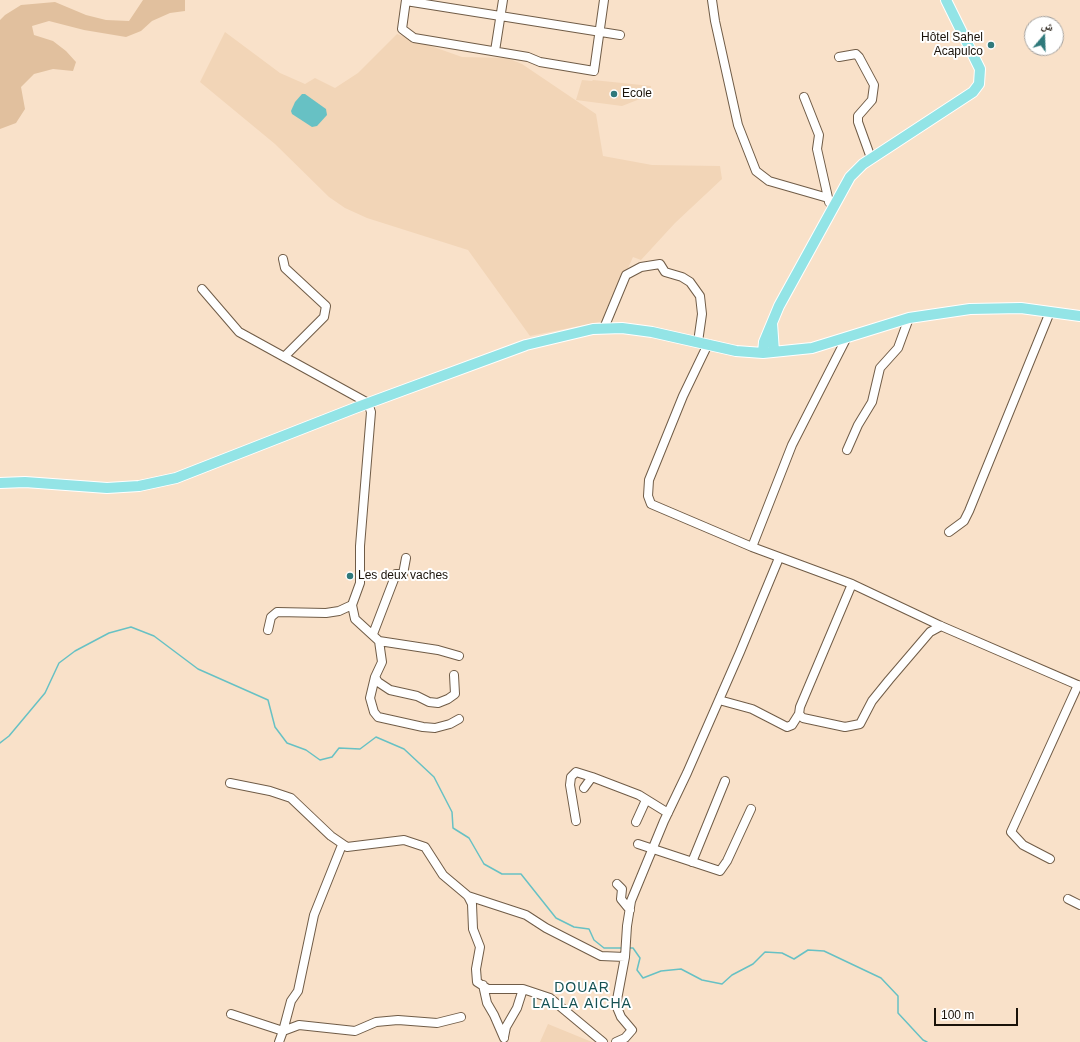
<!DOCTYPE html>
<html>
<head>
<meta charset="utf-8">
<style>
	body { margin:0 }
	#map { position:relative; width:1080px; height:1042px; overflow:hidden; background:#f9e1c9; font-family:Arial,"Noto Naskh Arabic",sans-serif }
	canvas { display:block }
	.north { position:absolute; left:1024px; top:16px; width:40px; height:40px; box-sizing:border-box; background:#fff; border:1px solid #a3a09d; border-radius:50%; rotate:19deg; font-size:11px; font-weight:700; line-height:16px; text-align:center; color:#1a1209 }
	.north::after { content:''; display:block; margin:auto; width:14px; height:18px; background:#2f797b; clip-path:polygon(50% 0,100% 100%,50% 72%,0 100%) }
	.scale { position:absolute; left:934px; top:1008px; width:84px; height:18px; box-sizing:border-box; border:2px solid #1a1209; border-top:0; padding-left:5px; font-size:12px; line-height:14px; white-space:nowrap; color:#1a1209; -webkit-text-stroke:3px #fff; paint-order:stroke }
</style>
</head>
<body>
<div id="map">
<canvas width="1080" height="1042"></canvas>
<div class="north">ش</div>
<div class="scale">100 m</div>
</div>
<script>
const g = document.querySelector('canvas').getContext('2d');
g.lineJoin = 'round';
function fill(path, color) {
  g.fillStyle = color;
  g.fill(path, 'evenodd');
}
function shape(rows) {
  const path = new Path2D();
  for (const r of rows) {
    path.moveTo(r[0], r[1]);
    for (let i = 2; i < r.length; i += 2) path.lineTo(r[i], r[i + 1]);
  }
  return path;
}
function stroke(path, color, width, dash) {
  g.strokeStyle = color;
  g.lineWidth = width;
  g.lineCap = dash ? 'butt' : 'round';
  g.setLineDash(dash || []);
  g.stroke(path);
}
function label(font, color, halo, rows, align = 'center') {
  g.font = font + ' Arial,sans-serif';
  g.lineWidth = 4;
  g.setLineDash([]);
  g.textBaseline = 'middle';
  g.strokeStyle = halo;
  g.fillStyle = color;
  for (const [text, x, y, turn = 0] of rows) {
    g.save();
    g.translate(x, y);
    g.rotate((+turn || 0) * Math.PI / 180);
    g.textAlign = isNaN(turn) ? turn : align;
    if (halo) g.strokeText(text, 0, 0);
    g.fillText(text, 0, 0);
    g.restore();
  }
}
fill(shape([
	[225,32,280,73,305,84,315,78,335,88,358,73,397,34,462,57,507,58,522,64,596,114,603,156,652,165,720,166,722,179,675,223,641,260,633,257,604,321,530,336,468,250,367,218,345,208,329,197,275,144,200,82],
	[582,80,592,81,593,80,651,86,650,95,622,106,576,100],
	[548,1024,592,1042,540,1042]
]), '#f2d5b7');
fill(shape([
	[143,0,185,0,185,11,170,13,152,21,141,31,126,37,84,30,49,21,32,26,34,35,53,41,66,51,76,62,73,71,53,69,34,74,21,87,25,109,16,123,0,129,0,20,5,15,21,5,55,2,86,15,106,20,129,21]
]), '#e1c09e');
fill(shape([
	[302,94,305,94,326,109,327,115,317,126,312,127,292,114,291,111,295,102]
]), '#67c1c4');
stroke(shape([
	[0,743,9,736,45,693,59,663,75,651,109,633,131,627,154,636,198,669,268,700,275,727,287,743,306,750,320,760,332,757,339,748,360,749,376,737,404,749,434,777,452,812,453,828,469,838,484,864,502,874,521,874,556,918,574,927,589,929,594,940,604,948,622,948],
	[628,948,633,948,640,958,637,970,643,978,661,971,681,969,702,980,722,984,732,975,753,964,765,952,782,953,794,959,808,950,824,951,881,978,898,996,898,1013,923,1040,927,1042]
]), '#67c1c4', 1.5);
const minor = shape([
	[406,0,402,29,414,38,528,57,540,62,594,71,604,0],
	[712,0,715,21,738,125,756,171,769,181,828,198],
	[406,1,620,35],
	[495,51,503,0],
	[839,57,856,54,859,57,874,85,872,100,858,116,858,122,871,158],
	[804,97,819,135,817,149,829,202],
	[283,259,285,268,326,306,324,317,284,357],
	[202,289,239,332,368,403,371,412,360,546,360,583,352,605,339,611,326,613,277,612,271,617,268,630],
	[604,328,626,275,641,267,660,264,665,272,682,277,690,282,700,296,702,314,698,342],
	[708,344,683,396,649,480,648,496,651,504,752,547,852,584,941,626,1080,686],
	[847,450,858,425,872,402,880,368,898,348,909,318],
	[949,532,964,521,969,511,1050,312],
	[752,547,792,445,846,339],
	[852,584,800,707,799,714,803,718,845,727,860,724,872,701,889,680,930,632,941,626],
	[352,605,355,619,379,641,382,662,375,677,378,682,390,690,417,696,429,702,438,703,448,699,455,694,454,675],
	[373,634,396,574,403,574,406,558],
	[379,641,438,650,459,656],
	[375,677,370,698,374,712,378,717,423,727,435,728,450,724,459,719],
	[719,700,752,709,787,727,792,725,799,714],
	[230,783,270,791,291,798,331,836,347,847,404,840,425,847,443,875,468,896,472,904,473,929,480,947,476,969,477,982,488,989,523,989,550,998,603,1042],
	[584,788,592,777,639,795,668,813],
	[576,821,570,785,571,777,576,772,592,777],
	[636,822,646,800],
	[638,844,720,871,727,861,751,809],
	[1050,859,1023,845,1011,832,1078,685],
	[692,862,725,781],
	[617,884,622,889,621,899,630,910],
	[468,896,526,915,546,928,601,956,625,957],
	[1068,899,1080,905],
	[483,985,487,1003,494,1015,504,1038],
	[231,1014,283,1031,279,1042],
	[283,1031,291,1001,298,991,314,915,342,845],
	[283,1031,299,1025,355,1031,376,1022,398,1020,437,1023,461,1017],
	[504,1037,506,1027,517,1008,523,989],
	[616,1042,625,1038,632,1030,621,1017,616,1005,625,957,627,926,631,901,664,821,687,773,740,652,779,558]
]);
const major = shape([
	[772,323,774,352],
	[763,353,764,342,779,306,850,177,863,164,973,92,979,84,980,69,946,0],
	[0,483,25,482,107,488,139,486,176,478,355,408,526,345,593,329,622,328,652,332,736,351,763,353,812,348,909,318,970,309,1021,308,1080,316]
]);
stroke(minor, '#705c47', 10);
stroke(major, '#fff', 12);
stroke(minor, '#fff', 8);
stroke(major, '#93e4e6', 10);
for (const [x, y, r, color] of [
	[991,45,4,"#2f797b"],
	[614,94,4,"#2f797b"],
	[350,576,4,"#2f797b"]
]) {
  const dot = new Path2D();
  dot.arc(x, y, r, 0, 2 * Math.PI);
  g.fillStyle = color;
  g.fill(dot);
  stroke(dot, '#fff', 1.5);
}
label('12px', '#1a1209', '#fff', [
	["Hôtel Sahel",983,38,"right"],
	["Acapulco",983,52,"right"],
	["Ecole",622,94],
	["Les deux vaches",358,576]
], 'left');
g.letterSpacing = '1px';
label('14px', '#145153', '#fff', [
	["DOUAR",582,988],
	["LALLA AICHA",582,1004]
]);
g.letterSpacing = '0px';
</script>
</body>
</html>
